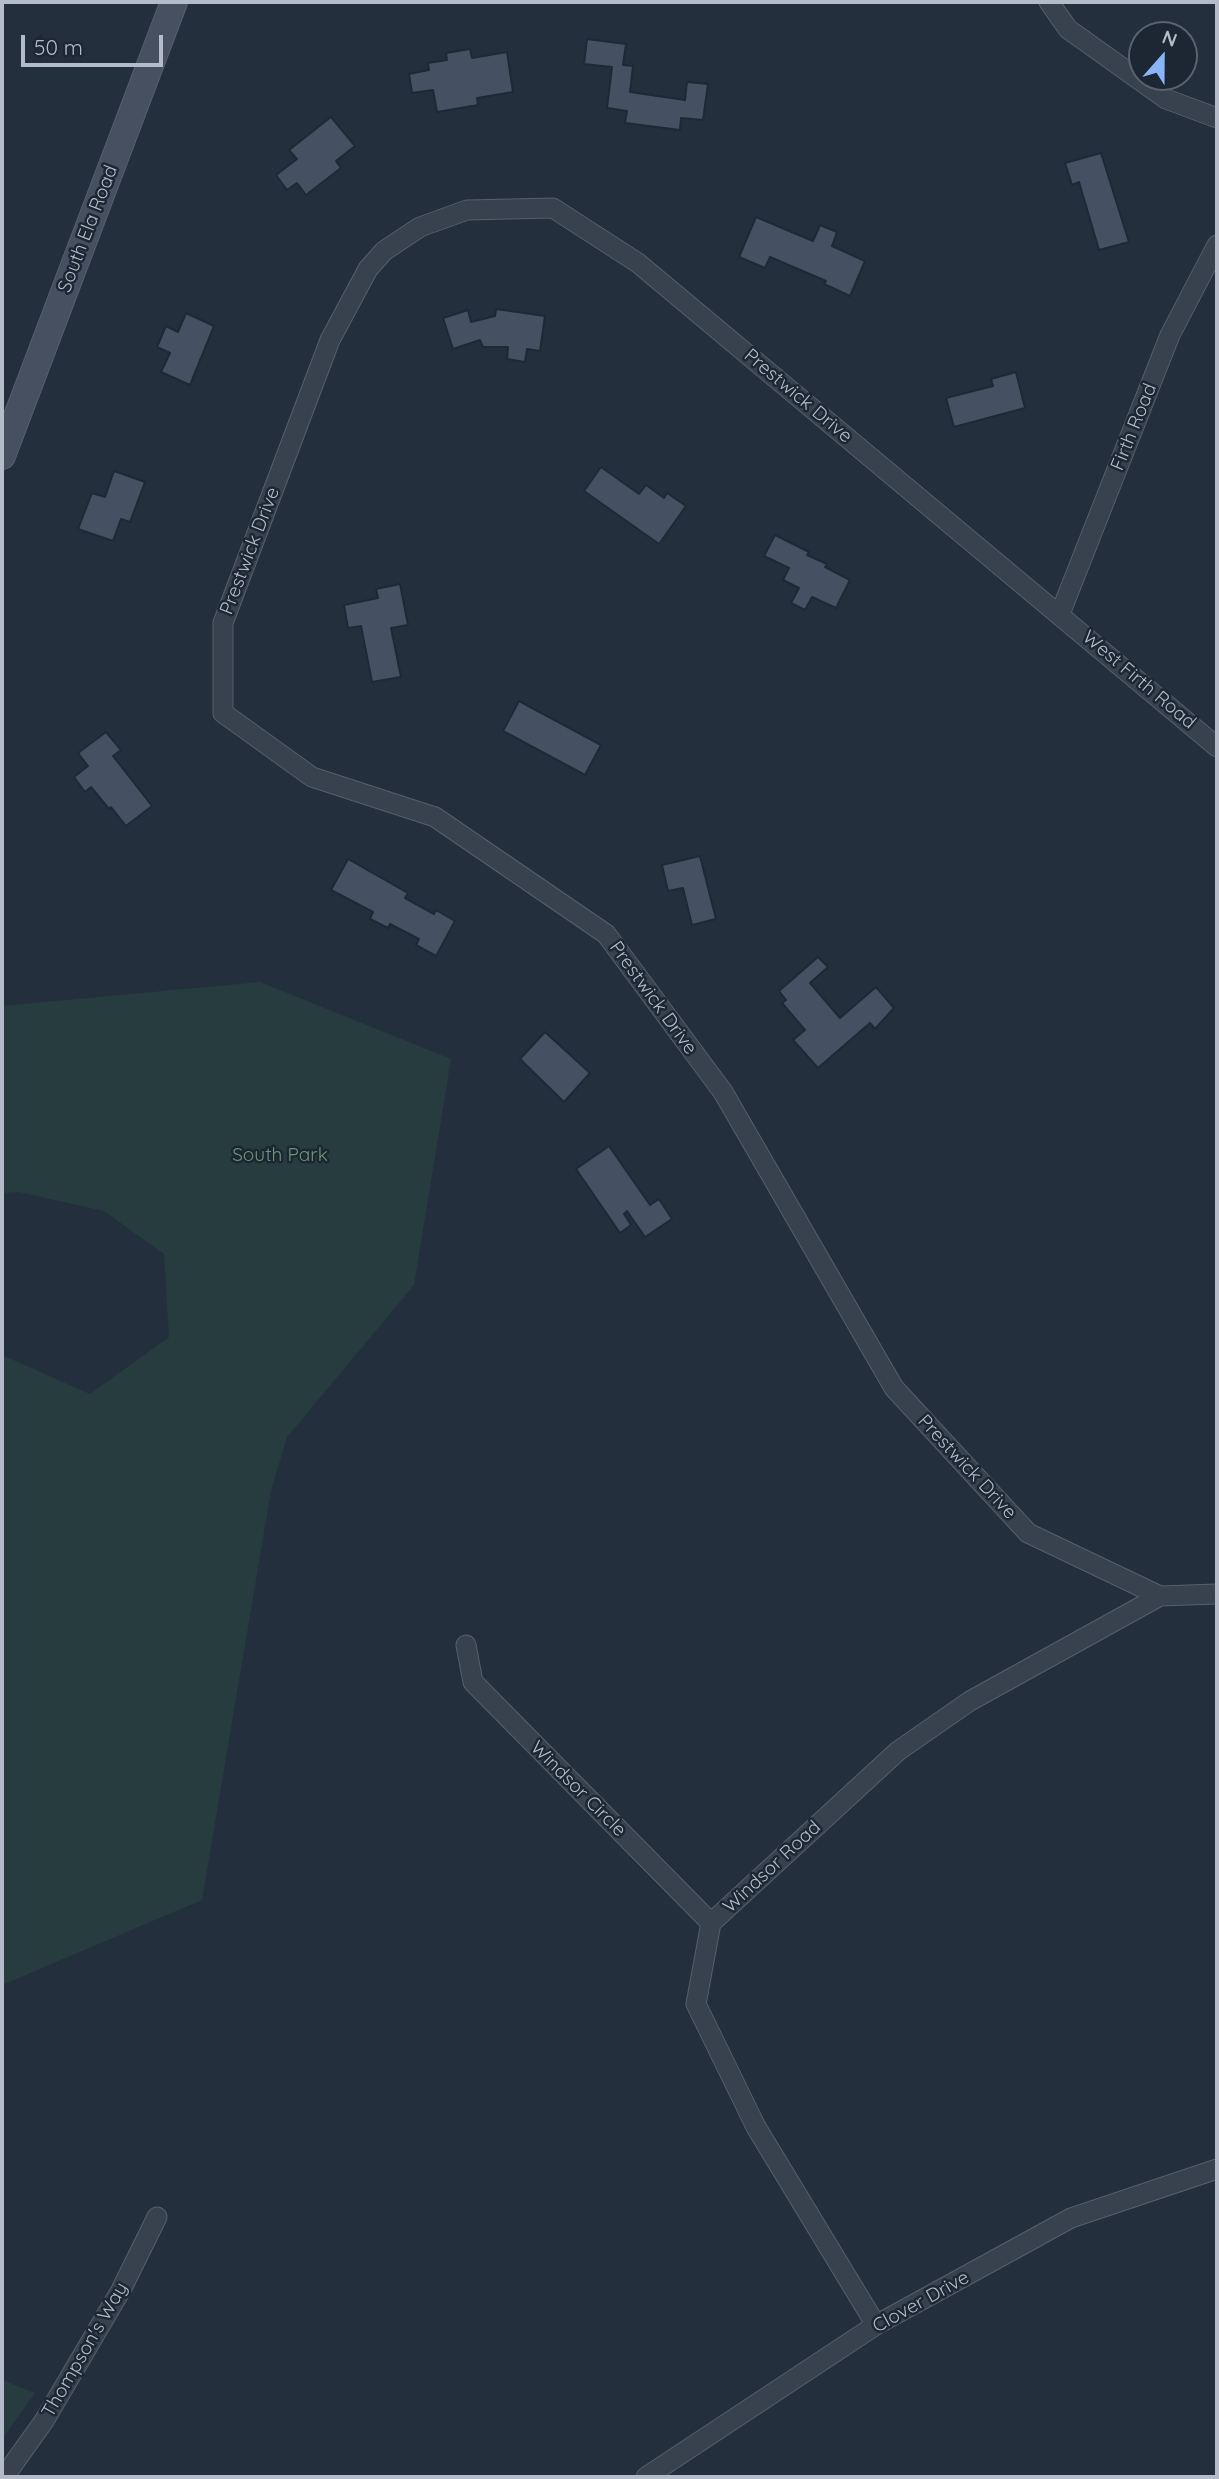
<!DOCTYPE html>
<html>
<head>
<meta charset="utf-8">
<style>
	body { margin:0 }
	#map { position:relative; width:1219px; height:2479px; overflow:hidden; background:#242f3e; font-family:Quicksand,sans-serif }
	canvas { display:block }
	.frame { position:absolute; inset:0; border:4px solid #b4bcc9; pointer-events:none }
	.north { position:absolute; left:1128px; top:21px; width:70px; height:70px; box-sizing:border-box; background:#1d2633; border:2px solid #59626f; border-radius:50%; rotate:21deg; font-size:19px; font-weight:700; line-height:28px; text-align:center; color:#b4bcc9 }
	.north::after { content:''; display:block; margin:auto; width:24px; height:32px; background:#8ab4f8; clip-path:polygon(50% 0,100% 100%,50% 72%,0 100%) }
	.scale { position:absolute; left:21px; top:35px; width:142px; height:32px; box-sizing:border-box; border:4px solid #b4bcc9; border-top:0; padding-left:9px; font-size:21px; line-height:24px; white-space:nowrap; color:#b4bcc9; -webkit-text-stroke:5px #1d2633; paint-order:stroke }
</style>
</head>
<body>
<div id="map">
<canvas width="1219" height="2479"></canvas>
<div class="frame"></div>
<div class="north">N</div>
<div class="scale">50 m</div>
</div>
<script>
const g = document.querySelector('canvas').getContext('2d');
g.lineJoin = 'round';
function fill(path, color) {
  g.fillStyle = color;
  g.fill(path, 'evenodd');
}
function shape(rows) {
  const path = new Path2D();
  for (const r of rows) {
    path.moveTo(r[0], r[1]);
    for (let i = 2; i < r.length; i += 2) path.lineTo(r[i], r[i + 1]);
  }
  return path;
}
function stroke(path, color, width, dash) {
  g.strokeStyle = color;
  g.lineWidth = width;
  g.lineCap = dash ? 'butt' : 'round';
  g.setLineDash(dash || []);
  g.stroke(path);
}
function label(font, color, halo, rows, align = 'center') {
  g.font = font + ' Quicksand,sans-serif';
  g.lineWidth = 5;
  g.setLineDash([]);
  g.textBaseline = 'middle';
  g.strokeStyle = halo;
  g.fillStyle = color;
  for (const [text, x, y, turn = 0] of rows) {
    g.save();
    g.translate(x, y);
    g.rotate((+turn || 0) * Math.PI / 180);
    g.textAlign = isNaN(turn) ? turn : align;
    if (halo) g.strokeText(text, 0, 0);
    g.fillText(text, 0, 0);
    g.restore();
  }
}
fill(shape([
	[260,982,451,1059,414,1285,287,1437,271,1491,202,1900,2,1985,2,1355,90,1394,169,1337,164,1254,104,1211,19,1192,2,1193,2,1006],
	[2,2380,35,2393,2,2439]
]), '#263c3f');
const building = shape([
	[587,39,626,44,623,65,633,66,630,92,685,100,687,82,708,84,703,120,681,118,680,130,625,123,627,111,607,108,612,67,584,64,587,39],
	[470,49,472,58,507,52,513,92,477,98,478,105,437,112,433,90,412,93,409,74,429,70,428,63,447,60,446,53,470,49],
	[331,117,355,146,336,161,341,168,306,195,297,183,287,190,276,175,297,159,289,150,331,117],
	[1101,153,1129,242,1099,250,1079,182,1072,185,1065,163,1101,153],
	[756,217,813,241,820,225,837,232,832,246,865,261,850,296,824,284,826,281,770,257,765,268,739,257,756,217],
	[496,309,545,316,540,351,527,349,525,362,507,359,508,347,483,347,480,340,453,349,443,318,468,310,471,322,495,316,496,309],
	[186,313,214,326,190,385,161,372,170,353,157,347,166,326,178,332,186,313],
	[1016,372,1025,408,954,427,946,398,993,386,991,379,1016,372],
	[601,467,639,494,646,485,664,498,667,493,686,506,659,544,584,491,601,467],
	[114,471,145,482,130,522,121,519,113,541,78,529,92,493,105,497,114,471],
	[775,535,809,552,807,555,827,564,825,567,850,580,836,608,812,597,805,610,791,603,799,588,783,580,789,568,764,556,775,535],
	[400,584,408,625,391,628,401,677,372,682,361,626,348,628,344,605,378,598,376,589,400,584],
	[519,701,601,745,585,775,503,731,519,701],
	[106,732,121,750,113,756,152,806,126,826,111,807,109,809,91,787,85,792,74,777,88,766,78,753,106,732],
	[700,856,716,919,692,925,683,888,668,891,662,865,700,856],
	[348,859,408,893,405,898,434,914,436,910,455,921,436,956,416,945,419,939,390,924,388,928,370,919,373,912,331,890,348,859],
	[818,957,828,967,810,983,840,1018,876,987,894,1008,875,1029,870,1023,818,1068,793,1040,805,1030,782,1003,786,1000,779,991,818,957],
	[545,1032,590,1073,564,1102,520,1059,545,1032],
	[609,1146,650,1205,659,1199,672,1219,645,1237,627,1211,624,1214,631,1225,620,1233,576,1169,609,1146]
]);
fill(building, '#455162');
stroke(building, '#1f2835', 2);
const street = shape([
	[1049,2,1068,29,1166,99,1217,118],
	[1060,614,1170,335,1217,245],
	[1160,1596,1028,1533,894,1388,723,1092,606,934,435,817,312,777,223,713,223,623,330,340,368,269,384,251,420,227,467,210,553,208,638,263,1217,747],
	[466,1645,473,1682,711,1923],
	[876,2325,756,2127,696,2004,711,1923,898,1751,970,1701,1160,1596,1217,1594],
	[4,2477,44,2421,121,2290,157,2217],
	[646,2477,876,2325,1071,2218,1217,2169]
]);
const secondary = shape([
	[2,456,174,2]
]);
stroke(street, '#565f6c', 21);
stroke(secondary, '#565f6c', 28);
stroke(street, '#38414e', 19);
stroke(secondary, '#465061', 26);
label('19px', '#b4bcc9', '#1d2633', [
	["South Ela Road",88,229,-69],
	["Prestwick Drive",798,396,40],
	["Firth Road",1134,427,-68],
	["Prestwick Drive",250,551,-69],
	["West Firth Road",1139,680,40],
	["Prestwick Drive",653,998,54],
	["Prestwick Drive",967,1467,47],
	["Windsor Circle",578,1789,45],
	["Windsor Road",772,1867,-43],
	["Clover Drive",921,2302,-29],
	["Thompson's Way",85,2350,-60]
]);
label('19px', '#6b9a76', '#1d2633', [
	["South Park",280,1155]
]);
</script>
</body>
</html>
